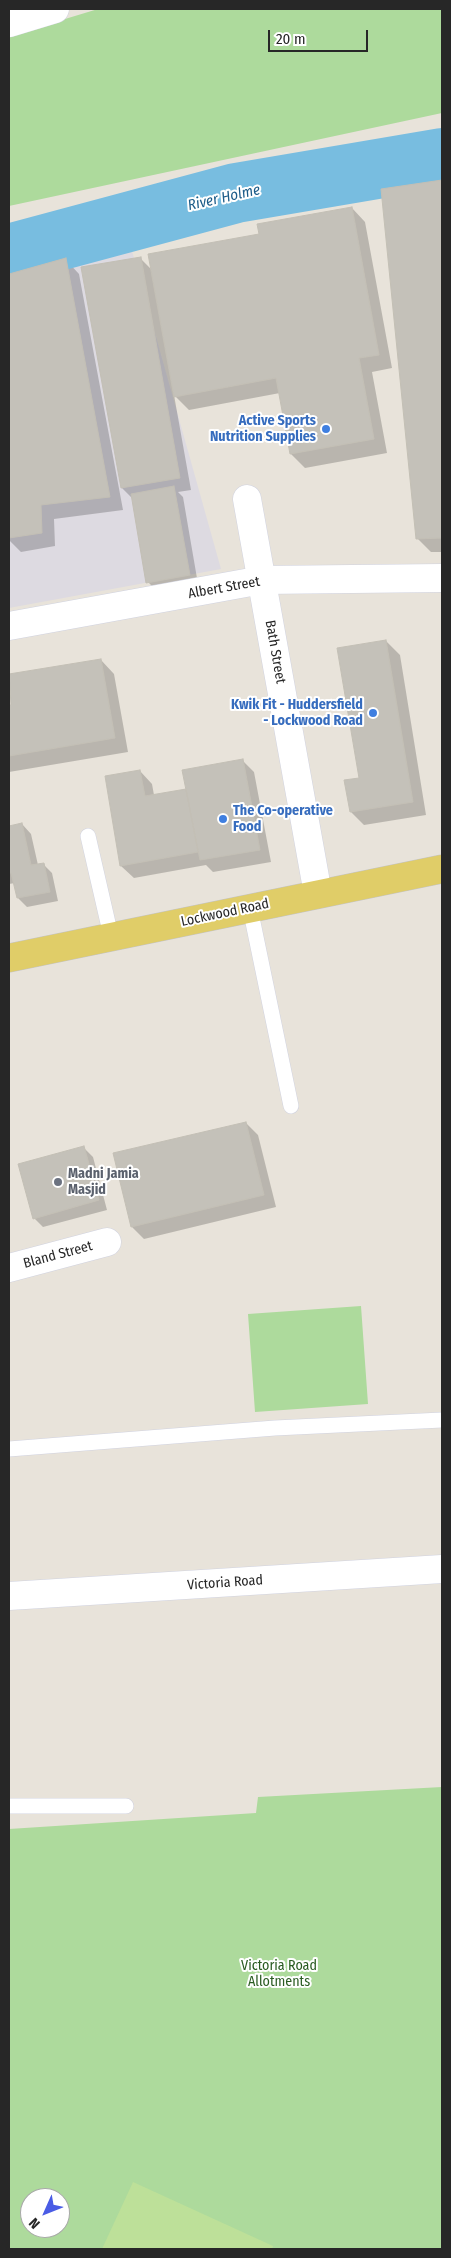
<!DOCTYPE html>
<html>
<head>
<meta charset="utf-8">
<style>
	body { margin:0 }
	#map { position:relative; width:451px; height:2258px; overflow:hidden; background:#e8e3da; font-family:"Fira Sans Condensed",sans-serif }
	canvas { display:block }
	.frame { position:absolute; inset:0; border:10px solid #272727; pointer-events:none }
	.north { position:absolute; left:20px; top:2188px; width:50px; height:50px; box-sizing:border-box; background:#fff; border:1px solid #a9a9a9; border-radius:50%; rotate:226deg; font-size:14px; font-weight:700; line-height:20px; text-align:center; color:#272727 }
	.north::after { content:''; display:block; margin:auto; width:18px; height:22px; background:#4a5ce5; clip-path:polygon(50% 0,100% 100%,50% 72%,0 100%) }
	.scale { position:absolute; left:268px; top:30px; width:100px; height:22px; box-sizing:border-box; border:2px solid #272727; border-top:0; padding-left:6px; font-size:15px; line-height:18px; white-space:nowrap; color:#272727; -webkit-text-stroke:4px #fff; paint-order:stroke }
</style>
</head>
<body>
<div id="map">
<canvas width="451" height="2258"></canvas>
<div class="frame"></div>
<div class="north">N</div>
<div class="scale">20 m</div>
</div>
<script>
const g = document.querySelector('canvas').getContext('2d');
g.lineJoin = 'round';
function fill(path, color) {
  g.fillStyle = color;
  g.fill(path, 'evenodd');
}
function shape(rows) {
  const path = new Path2D();
  for (const r of rows) {
    path.moveTo(r[0], r[1]);
    for (let i = 2; i < r.length; i += 2) path.lineTo(r[i], r[i + 1]);
  }
  return path;
}
function stroke(path, color, width, dash) {
  g.strokeStyle = color;
  g.lineWidth = width;
  g.lineCap = dash ? 'butt' : 'round';
  g.setLineDash(dash || []);
  g.stroke(path);
}
function label(font, color, halo, rows, align = 'center') {
  g.font = font + ' "Fira Sans Condensed",sans-serif';
  g.lineWidth = 4;
  g.setLineDash([]);
  g.textBaseline = 'middle';
  g.strokeStyle = halo;
  g.fillStyle = color;
  for (const [text, x, y, turn = 0] of rows) {
    g.save();
    g.translate(x, y);
    g.rotate((+turn || 0) * Math.PI / 180);
    g.textAlign = isNaN(turn) ? turn : align;
    if (halo) g.strokeText(text, 0, 0);
    g.fillText(text, 0, 0);
    g.restore();
  }
}
fill(shape([
	[127,233,221,569,9,608,9,263]
]), '#dddae1');
fill(shape([
	[98,9,442,9,442,113,9,206,9,36],
	[361,1306,368,1404,255,1412,248,1314],
	[442,1787,442,2249,9,2249,9,1829,256,1813,258,1797],
	[30,2198,60,2198,60,2228,30,2228]
]), '#adda9c');
fill(shape([
	[133,2182,273,2246,272,2249,102,2249]
]), '#bde099');
fill(shape([
	[442,181,442,552,431,552,417,538,382,190],
	[352,208,365,222,392,368,372,372,387,453,305,468,291,454,280,393,189,410,174,395,191,490,178,492,183,497,198,584,157,591,148,582,133,499,122,488,140,258,153,271],
	[66,260,79,274,123,510,54,519,55,546,21,552,9,540,9,275],
	[386,641,400,655,426,815,364,825,351,812,360,779],
	[101,660,114,674,128,752,9,772,9,706,13,706,9,676],
	[242,760,254,772,271,862,213,872,206,865,134,878,121,866,106,777,140,771,152,784,154,795,188,790],
	[22,824,31,834,38,865,43,864,52,873,58,901,27,907,18,898,15,883,9,884,9,827],
	[246,1123,258,1135,276,1207,144,1239,132,1227,115,1154],
	[83,1147,93,1157,107,1210,43,1227,34,1218]
]), '#0003');
stroke(shape([
	[9,254,236,193,442,158]
]), '#78bde0', 60);
const building = shape([
	[442,180,442,538,416,539,381,189,442,180],
	[352,207,379,355,359,358,374,439,290,454,276,378,174,397,148,254,259,234,257,224,352,207],
	[141,257,180,478,121,488,81,267,141,257],
	[66,258,110,497,41,505,42,533,9,538,9,274,66,258],
	[174,486,190,575,146,583,131,494,174,486],
	[386,640,413,802,350,812,344,780,359,778,337,648,386,640],
	[101,659,115,738,9,756,9,705,11,705,9,674,101,659],
	[243,759,260,850,200,860,182,770,243,759],
	[140,770,145,796,186,789,198,852,120,866,105,776,140,770],
	[22,823,31,865,44,863,50,892,17,898,11,873,9,873,9,826,22,823],
	[246,1122,264,1195,131,1227,113,1153,246,1122],
	[84,1146,99,1200,33,1219,18,1164,84,1146]
]);
fill(building, '#c4c1b9');
stroke(building, '#c3bfb5', 1);
const lane = shape([
	[88,836,111,936],
	[250,908,291,1106],
	[9,1449,275,1428,442,1420],
	[9,1806,126,1806]
]);
const street = shape([
	[9,23,55,9],
	[247,499,318,894],
	[9,1268,107,1242],
	[9,1596,442,1569]
]);
const secondary = shape([
	[9,626,262,580,442,578]
]);
const primary = shape([
	[9,958,442,869]
]);
stroke(lane, '#d0d2df', 16);
stroke(street, '#d0d2df', 29);
stroke(secondary, '#d0d2df', 29);
stroke(primary, '#c3c3c3', 29);
stroke(lane, '#fff', 15);
stroke(street, '#fff', 28);
stroke(secondary, '#fff', 28);
stroke(primary, '#e0cd68', 28);
for (const [x, y, r, color] of [
	[326,429,5,"#3f7fe0"],
	[373,713,5,"#3f7fe0"],
	[223,819,5,"#3f7fe0"],
	[58,1182,5,"#6b7280"]
]) {
  const dot = new Path2D();
  dot.arc(x, y, r, 0, 2 * Math.PI);
  g.fillStyle = color;
  g.fill(dot);
  stroke(dot, '#fff', 2);
}
label('bold 14px', '#366cbe', '#fff', [
	["Active Sports",316,421],
	["Nutrition Supplies",316,437],
	["Kwik Fit - Huddersfield",363,705],
	["- Lockwood Road",363,721],
	["The Co-operative",233,811,"left"],
	["Food",233,827,"left"]
], 'right');
label('14px', '#272727', '#fff', [
	["Albert Street",224,588,-10],
	["Bath Street",275,652,80],
	["Lockwood Road",225,913,-12],
	["Bland Street",58,1255,-15],
	["Victoria Road",225,1583,-4]
]);
label('bold 14px', '#5b616d', '#fff', [
	["Madni Jamia",68,1174],
	["Masjid",68,1190]
], 'left');
label('14px', '#295b21', '#fff', [
	["Victoria Road",279,1966],
	["Allotments",279,1982]
]);
label('italic 15px', '#1b5b88', '#fff', [
	["River Holme",224,198,-13]
]);
</script>
</body>
</html>
